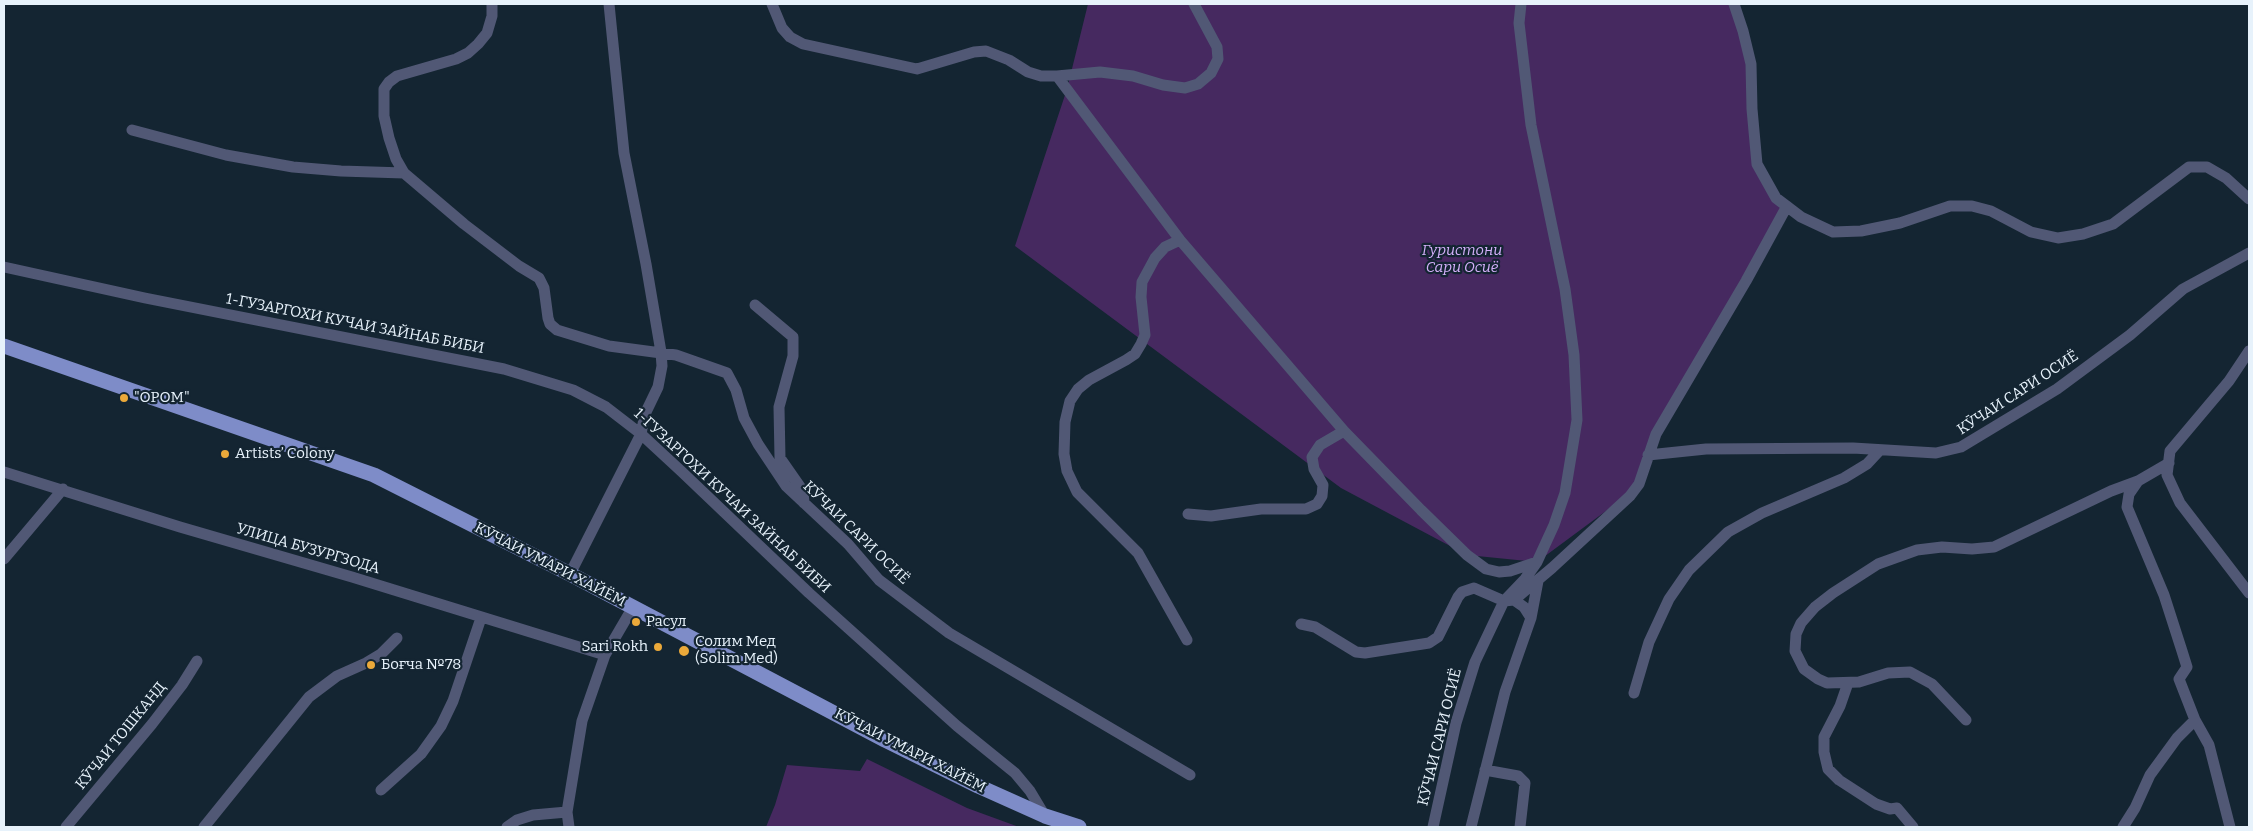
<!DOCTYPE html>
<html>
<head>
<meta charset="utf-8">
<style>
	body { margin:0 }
	#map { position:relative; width:2253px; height:831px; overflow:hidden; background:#142532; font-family:Bitter,serif }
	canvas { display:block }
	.frame { position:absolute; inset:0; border:5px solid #e7f2fb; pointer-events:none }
</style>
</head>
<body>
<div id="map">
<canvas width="2253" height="831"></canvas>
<div class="frame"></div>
</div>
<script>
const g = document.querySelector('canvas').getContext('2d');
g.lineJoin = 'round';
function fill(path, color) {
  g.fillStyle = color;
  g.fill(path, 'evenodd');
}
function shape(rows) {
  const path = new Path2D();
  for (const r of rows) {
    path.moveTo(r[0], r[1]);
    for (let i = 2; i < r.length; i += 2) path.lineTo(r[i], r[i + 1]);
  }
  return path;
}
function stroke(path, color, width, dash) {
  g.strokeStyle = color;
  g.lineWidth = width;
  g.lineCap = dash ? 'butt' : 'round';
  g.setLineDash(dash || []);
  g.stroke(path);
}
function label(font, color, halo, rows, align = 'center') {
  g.font = font + ' Bitter,serif';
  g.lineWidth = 4.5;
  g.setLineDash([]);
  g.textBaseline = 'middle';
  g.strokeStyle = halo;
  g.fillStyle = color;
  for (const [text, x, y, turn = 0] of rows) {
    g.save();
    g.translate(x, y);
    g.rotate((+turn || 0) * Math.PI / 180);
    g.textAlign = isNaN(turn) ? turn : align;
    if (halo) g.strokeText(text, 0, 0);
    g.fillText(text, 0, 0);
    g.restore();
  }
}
fill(shape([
	[1088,4,1732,4,1751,64,1757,164,1787,206,1656,434,1633,491,1537,562,1467,555,1341,488,1015,246,1067,89],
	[867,759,967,808,1019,827,766,827,775,805,787,765,860,771]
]), '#462960');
stroke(shape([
	[492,4,492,16,487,33,478,44,468,53,456,59,397,76,389,82,384,89,384,116,389,138,396,159,404,173,464,224,519,266,539,278,544,288,548,318,550,324,557,330,609,346,676,355,727,373,736,390,744,418,758,444,786,486,848,544,879,580,949,633,1190,775],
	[772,4,782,28,790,37,803,44,917,69,974,52,986,51,1009,60,1028,72,1041,76,1057,76],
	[1194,4,1217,47,1218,59,1211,73,1198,84,1185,88,1163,85,1133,76,1100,72,1057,76,1180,240,1344,431,1421,510,1467,555,1486,569,1499,572,1510,571,1537,562],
	[1734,4,1743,31,1751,64,1752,109,1757,164,1776,198,1801,217,1833,232,1861,231,1900,223,1950,206,1972,206,1991,211,2031,232,2058,238,2083,234,2113,224,2189,167,2207,167,2226,178,2249,199],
	[132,130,226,155,293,167,341,171,404,173],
	[1180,240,1165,247,1155,258,1142,282,1141,297,1145,335,1141,344,1135,354,1126,360,1089,380,1078,389,1070,401,1065,422,1064,454,1067,471,1077,492,1138,553,1187,640],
	[4,267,145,298,504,369,573,390,606,407,641,434,681,471,809,593,957,726,1015,773,1030,791,1045,816],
	[755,305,793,337,793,356,779,407,780,458,803,491,804,503],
	[2249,351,2229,381,2170,451,2167,475,2180,503,2249,593],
	[1648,455,1706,449,1853,448,1936,453,1961,447,2057,389,2130,335,2183,289,2249,253],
	[2169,463,2138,481,2129,494,2127,507,2164,595,2182,651,2187,667,2179,679,2195,720,2209,745,2230,827],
	[4,472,180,527,352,577,605,655],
	[1188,514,1211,516,1261,509,1306,509,1317,504,1322,496,1323,485,1314,469,1312,457,1320,445,1344,431],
	[4,559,63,489],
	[570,574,641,434,645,414,658,387,662,366,661,352,646,264,624,153,609,4],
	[1514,600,1552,568,1630,496,1639,484,1656,434,1746,281,1787,206],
	[1301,624,1315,627,1356,652,1365,653,1429,643,1438,637,1458,597,1462,592,1474,588,1504,601,1514,600,1524,607,1531,618],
	[1848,683,1840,706,1824,737,1824,752,1828,769,1839,780,1876,804,1890,809,1897,808,1913,827],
	[1634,693,1649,642,1669,599,1689,570,1728,532,1762,513,1844,478,1867,464,1880,450],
	[1966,720,1932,684,1910,672,1888,673,1859,682,1827,683,1818,679,1804,669,1795,651,1796,634,1801,623,1815,607,1833,593,1878,564,1917,550,1942,547,1972,549,1994,547,2111,491,2138,481],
	[1485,770,1518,776,1525,783,1520,827],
	[381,790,421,754,441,726,453,701,481,618],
	[66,827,152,724,182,685,197,661],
	[204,827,309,697,337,676,366,663,381,654,397,638],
	[507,827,517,820,533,815,567,812],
	[569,827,567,812,582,721,605,655,633,607],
	[1433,827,1456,723,1475,662,1504,601,1525,579,1537,562,1554,525,1565,493,1577,420,1574,355,1565,289,1531,125,1519,23,1521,4],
	[1471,827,1505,692,1531,618,1538,581],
	[2123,827,2135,808,2150,775,2177,738,2195,720]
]), '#515875', 11);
stroke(shape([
	[4,346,374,475,570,574,885,740,978,786,1045,816,1079,827]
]), '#7e8cc8', 15);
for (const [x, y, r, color] of [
	[124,398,5,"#eba93a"],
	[225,454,5,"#eba93a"],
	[636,622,5,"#eba93a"],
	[658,647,5,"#eba93a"],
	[684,651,6,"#eba93a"],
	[371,665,5,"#eba93a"]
]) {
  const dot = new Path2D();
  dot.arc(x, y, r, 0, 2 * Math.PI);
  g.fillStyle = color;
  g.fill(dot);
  stroke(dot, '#142532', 2);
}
label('italic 15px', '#d3aff9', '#142532', [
	["Гуристони",1462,251],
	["Сари Осиё",1462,268]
]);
label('15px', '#e7f2fb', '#142532', [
	["1-ГУЗАРГОХИ КУЧАИ ЗАЙНАБ БИБИ",355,324,11],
	["КӮЧАИ САРИ ОСИЁ",2018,393,-33],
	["1-ГУЗАРГОХИ КУЧАИ ЗАЙНАБ БИБИ",732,501,43],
	["КӮЧАИ САРИ ОСИЁ",856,533,44],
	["УЛИЦА БУЗУРГЗОДА",308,549,16],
	["КӮЧАИ УМАРИ ХАЙЁМ",550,565,27],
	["КӮЧАИ ТОШКАНД",121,736,-51],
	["КӮЧАИ САРИ ОСИЁ",1440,737,-76],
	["КӮЧАИ УМАРИ ХАЙЁМ",910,751,27]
]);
label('15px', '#e7f2fb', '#142532', [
	["\"OPOM\"",134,398],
	["Artists’ Colony",235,454],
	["Расул",646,622],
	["Солим Мед",695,642],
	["(Solim Med)",695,659],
	["Sari Rokh",648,647,"right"],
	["Боғча №78",381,665]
], 'left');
</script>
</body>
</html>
